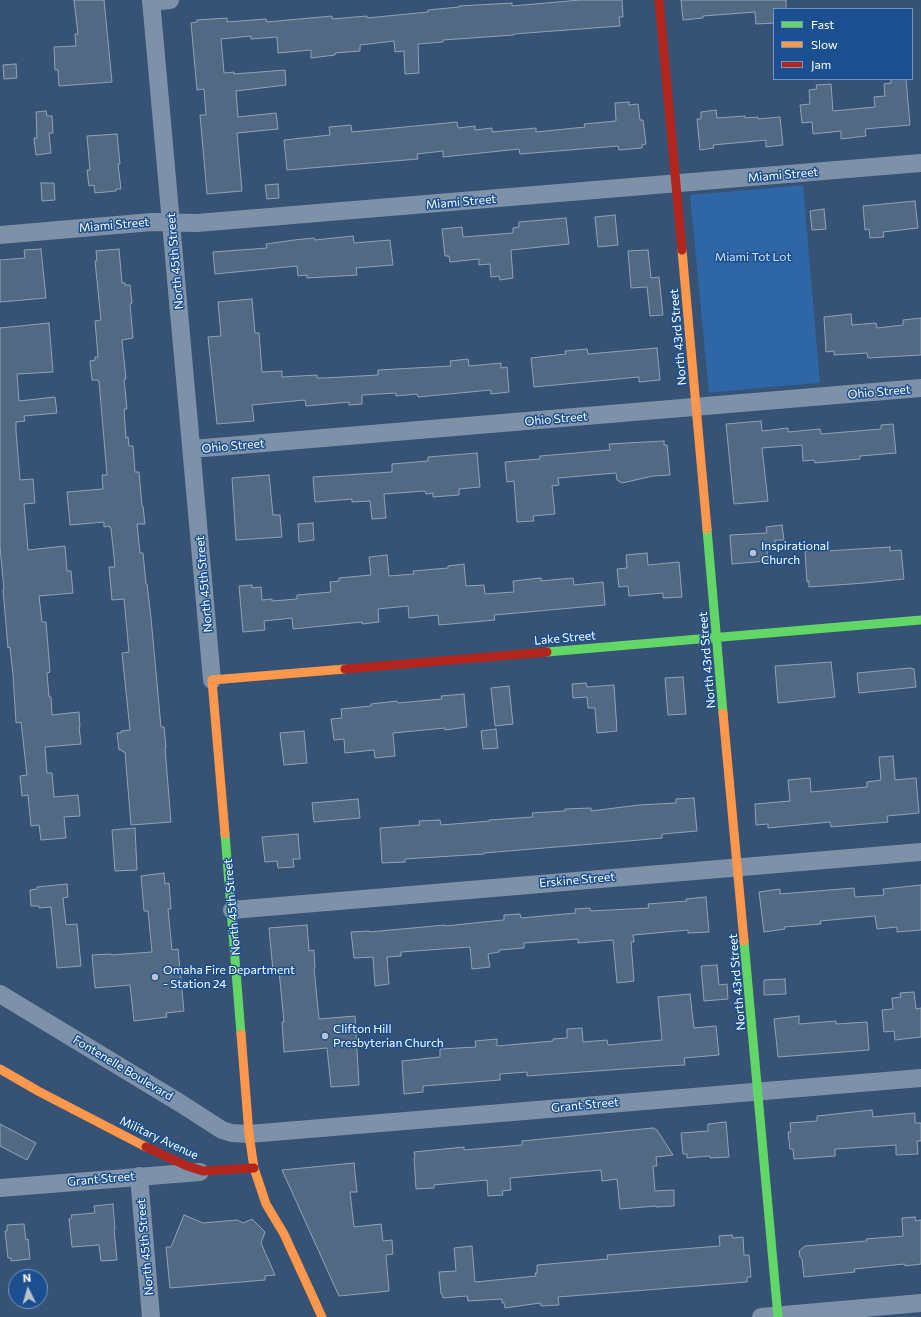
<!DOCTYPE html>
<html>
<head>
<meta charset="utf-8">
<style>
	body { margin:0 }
	#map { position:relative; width:921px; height:1317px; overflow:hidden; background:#365274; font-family:Commissioner,sans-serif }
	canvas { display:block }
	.legend { position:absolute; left:773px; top:8px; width:140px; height:72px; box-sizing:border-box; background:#1b4f8f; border:1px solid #7695bc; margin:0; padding:5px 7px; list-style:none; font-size:12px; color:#fff }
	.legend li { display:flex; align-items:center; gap:8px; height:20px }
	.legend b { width:20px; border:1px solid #7695bc }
	.north { position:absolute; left:8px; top:1269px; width:40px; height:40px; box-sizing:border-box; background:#1b4f8f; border:1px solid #7695bc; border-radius:50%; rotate:355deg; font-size:11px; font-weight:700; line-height:16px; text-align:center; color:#fff }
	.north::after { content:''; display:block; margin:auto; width:14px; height:18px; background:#b9c2ce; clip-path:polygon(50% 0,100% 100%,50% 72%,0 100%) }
</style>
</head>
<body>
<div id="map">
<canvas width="921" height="1317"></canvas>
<ul class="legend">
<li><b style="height:5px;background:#63d668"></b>Fast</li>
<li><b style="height:5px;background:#ff974d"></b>Slow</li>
<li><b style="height:5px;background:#b3261e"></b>Jam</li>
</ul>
<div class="north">N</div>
</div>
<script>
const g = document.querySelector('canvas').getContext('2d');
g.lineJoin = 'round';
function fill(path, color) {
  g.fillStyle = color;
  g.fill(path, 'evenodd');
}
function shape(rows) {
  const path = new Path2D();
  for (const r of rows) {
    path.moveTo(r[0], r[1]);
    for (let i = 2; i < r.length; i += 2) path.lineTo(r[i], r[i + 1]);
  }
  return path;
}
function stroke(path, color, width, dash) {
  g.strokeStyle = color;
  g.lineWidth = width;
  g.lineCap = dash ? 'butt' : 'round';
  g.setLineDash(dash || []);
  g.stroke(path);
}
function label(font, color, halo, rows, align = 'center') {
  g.font = font + ' Commissioner,sans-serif';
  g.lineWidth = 3;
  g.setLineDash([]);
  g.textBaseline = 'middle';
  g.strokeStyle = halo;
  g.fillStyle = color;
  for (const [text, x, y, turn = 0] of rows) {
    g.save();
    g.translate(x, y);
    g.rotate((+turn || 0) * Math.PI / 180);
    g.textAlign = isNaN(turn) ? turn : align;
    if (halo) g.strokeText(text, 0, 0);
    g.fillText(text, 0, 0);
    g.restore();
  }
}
fill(shape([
	[803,185,820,383,769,387,709,393,690,195]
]), '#2f66a5');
const building = shape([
	[74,0,104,0,112,82,59,86,58,70,55,70,54,47,76,46,75,34,78,34,74,0],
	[580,0,622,0,623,17,619,17,620,26,514,34,514,35,443,40,443,42,418,44,419,73,405,74,404,51,395,52,394,41,360,45,360,51,335,53,335,55,311,58,311,50,278,53,277,37,251,39,251,36,221,39,224,73,234,72,234,74,285,70,286,85,236,91,238,117,276,113,278,129,237,133,242,191,207,194,200,115,206,115,204,89,197,90,191,23,197,22,197,20,227,18,227,22,266,19,267,22,332,16,332,19,367,16,367,18,428,12,428,10,459,7,459,6,512,3,512,6,580,0],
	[681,0,786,0,786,9,774,9,774,23,756,24,755,12,703,16,703,18,683,20,681,0],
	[16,64,17,78,4,79,3,65,16,64],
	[891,79,906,79,910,125,865,129,866,136,841,139,841,131,813,134,812,122,802,123,800,105,810,104,809,90,817,89,816,85,831,84,833,111,875,107,874,97,885,96,884,84,891,83,891,79],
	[629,102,629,105,638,104,640,120,643,120,646,144,642,145,642,148,619,150,618,146,520,154,519,149,443,157,443,151,417,154,418,159,287,170,284,140,330,135,329,127,351,125,352,132,457,122,458,128,475,126,475,130,492,128,492,132,536,128,536,132,585,127,584,124,616,121,615,103,629,102],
	[716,110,717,118,745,116,745,118,758,117,758,119,780,117,783,145,766,147,766,140,713,145,714,148,700,150,697,119,701,119,701,112,716,110],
	[46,111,47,116,52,116,53,133,49,133,51,153,36,155,34,138,37,138,36,112,46,111],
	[117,134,120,164,118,164,121,189,116,189,116,191,95,193,94,185,89,186,87,170,90,170,87,136,117,134],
	[41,183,54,183,55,200,42,201,41,183],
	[278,184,279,198,267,199,265,185,278,184],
	[915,201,918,228,883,232,884,237,870,238,869,229,865,230,863,206,915,201],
	[824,209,826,229,812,230,810,211,824,209],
	[615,215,618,245,598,247,595,217,615,215],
	[566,218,569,244,511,250,513,278,500,280,499,276,491,277,490,264,479,265,479,259,450,262,449,256,445,256,442,229,462,227,463,237,513,233,513,228,519,227,519,222,566,218],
	[353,236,354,243,390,240,393,265,356,268,357,275,307,278,307,275,298,276,297,266,215,274,213,252,267,248,266,244,294,240,314,238,315,240,353,236],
	[41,249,46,298,0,302,0,260,25,258,24,250,41,249],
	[119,249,122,283,125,283,125,285,130,285,132,303,130,304,133,338,122,340,126,379,124,379,127,409,124,409,126,438,128,437,129,446,133,446,135,472,139,472,142,506,143,506,145,524,137,524,140,553,143,553,146,584,147,584,151,618,161,727,164,727,166,748,165,748,171,822,131,825,125,752,123,752,122,750,119,750,117,733,121,733,121,731,130,730,122,653,129,652,124,599,112,600,109,567,115,567,111,528,110,528,109,526,104,527,104,522,70,525,67,492,103,489,102,475,107,475,99,381,97,380,92,380,90,361,95,360,95,357,98,357,95,321,101,320,95,261,97,261,96,251,119,249],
	[648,250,651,278,659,277,663,315,650,316,647,287,631,288,628,251,648,250],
	[252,299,255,333,259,333,262,372,282,371,282,377,317,375,317,378,324,378,378,375,378,370,451,366,450,361,468,359,469,366,501,363,501,368,507,367,509,392,491,394,491,390,418,397,417,394,396,396,396,393,362,395,362,404,349,405,349,402,306,406,305,400,252,405,254,421,217,424,208,337,221,336,218,302,252,299],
	[851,314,852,325,876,323,877,328,903,325,903,320,921,318,921,355,868,358,867,353,834,355,834,351,826,352,824,317,851,314],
	[49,323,53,372,17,374,19,401,55,397,57,413,24,416,25,421,16,422,16,431,20,480,33,479,35,503,24,504,28,550,65,546,67,571,71,571,73,593,39,596,42,622,46,622,50,672,47,673,49,697,51,697,52,715,79,712,80,727,79,727,81,744,45,747,47,773,52,773,54,797,78,795,80,816,64,817,66,838,41,840,39,825,31,826,28,795,22,796,20,776,27,775,21,722,16,723,13,675,10,647,8,648,3,590,4,590,0,547,0,328,49,323],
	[657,348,660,380,639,382,639,377,534,387,531,358,566,354,565,351,587,349,588,354,657,348],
	[761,421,762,431,788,428,788,432,820,429,821,434,881,429,881,425,893,424,896,453,860,456,860,459,815,463,814,460,803,461,802,445,762,448,768,501,734,504,726,424,761,421],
	[664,441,664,445,667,445,670,475,653,476,622,483,617,480,616,473,558,478,559,485,552,486,555,514,533,516,534,521,517,522,514,481,507,482,505,462,540,459,540,456,610,450,609,444,664,441],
	[477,453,480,487,459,489,459,495,433,497,433,493,426,494,425,491,384,494,386,518,372,519,370,501,352,502,352,499,315,502,313,477,392,472,392,464,428,461,428,457,477,453],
	[269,475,273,515,280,515,282,537,236,540,232,478,269,475],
	[313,523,314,540,299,542,298,524,313,523],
	[782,525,784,540,775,540,776,550,767,551,768,561,732,564,730,535,767,533,766,527,782,525],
	[890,547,890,551,901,550,904,579,865,583,809,587,809,581,807,582,805,551,826,549,826,551,890,547],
	[647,553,648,565,679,562,682,597,663,598,663,593,629,596,628,586,619,587,617,569,627,568,626,555,647,553],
	[387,555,389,576,414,574,413,571,448,568,448,566,464,564,466,586,484,585,485,594,514,592,513,581,541,578,541,581,573,578,574,585,603,582,605,605,494,615,495,620,439,625,438,615,409,618,408,606,378,609,379,622,362,624,362,622,293,629,292,618,264,621,265,630,243,632,239,586,252,585,252,588,261,587,262,600,272,599,272,601,297,599,297,595,331,592,330,582,339,581,339,578,371,575,369,557,387,555],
	[831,662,835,697,778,703,775,666,831,662],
	[910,668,914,669,916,687,859,693,857,673,910,668],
	[683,677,686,714,668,715,665,678,683,677],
	[586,683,587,687,614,685,617,731,597,733,595,708,588,708,587,697,573,698,572,684,586,683],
	[509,686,513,724,495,726,491,688,509,686],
	[464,694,467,727,445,730,445,728,393,733,395,756,375,758,374,750,345,753,344,739,334,740,331,719,342,718,341,709,371,706,371,704,397,701,398,703,442,699,441,696,464,694],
	[496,729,498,748,483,749,481,731,496,729],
	[304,731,307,763,284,765,280,733,304,731],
	[893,756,895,780,916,778,919,813,887,816,888,822,831,827,830,822,768,828,768,824,756,825,755,804,790,801,788,780,810,778,811,792,867,787,867,782,881,780,879,757,893,756],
	[694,798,697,831,662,834,662,838,628,841,484,853,484,854,405,859,405,862,382,863,380,828,420,825,419,821,440,820,441,825,490,821,489,820,533,817,532,813,565,811,565,809,591,808,591,811,639,805,676,803,676,799,694,798],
	[358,799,360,818,314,822,312,803,358,799],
	[135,828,137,870,115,871,112,830,135,828],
	[298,834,300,859,293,859,294,867,278,868,277,861,265,862,262,837,298,834],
	[164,873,165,884,169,883,171,909,168,909,172,950,178,949,184,1011,166,1013,167,1017,134,1021,130,985,95,988,92,955,111,954,111,955,152,952,148,911,144,911,141,876,164,873],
	[67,884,68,897,63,898,66,925,77,924,81,966,57,968,51,907,39,908,39,906,31,906,30,890,37,889,37,887,67,884],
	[921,885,921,930,897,932,897,927,877,929,875,916,820,921,821,924,784,927,785,929,764,932,759,892,780,889,780,894,854,888,855,897,884,895,883,889,921,885],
	[706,897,709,932,688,933,688,930,633,935,634,942,631,942,634,981,617,983,613,940,578,943,578,939,524,943,524,948,499,950,499,952,488,954,490,967,472,969,470,947,401,952,401,956,387,957,389,984,375,986,373,957,354,958,351,932,369,931,369,932,445,925,445,926,503,920,504,920,504,915,520,914,521,918,576,913,575,909,590,908,591,911,649,908,648,904,687,901,686,899,706,897],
	[307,925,309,951,314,950,315,968,314,968,319,1019,355,1016,359,1085,331,1087,327,1048,284,1052,282,1022,284,1022,279,971,273,971,269,928,307,925],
	[717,965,719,985,727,984,728,999,704,1001,701,966,717,965],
	[785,979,786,994,764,995,764,980,785,979],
	[914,992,916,1009,921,1008,921,1037,895,1040,894,1031,884,1032,882,1010,893,1009,892,998,901,997,900,993,914,992],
	[690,994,694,1028,716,1026,719,1055,684,1058,685,1065,665,1066,527,1076,527,1072,500,1074,500,1080,423,1086,423,1092,404,1094,402,1061,440,1057,440,1049,476,1047,475,1041,497,1039,497,1046,553,1041,553,1039,567,1038,567,1029,582,1028,583,1042,607,1040,608,1045,662,1040,658,997,690,994],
	[799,1016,799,1024,836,1021,836,1024,867,1022,869,1050,778,1057,774,1019,799,1016],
	[872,1110,873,1117,915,1113,915,1123,921,1123,921,1141,917,1141,918,1154,896,1155,896,1145,835,1149,835,1156,794,1159,793,1149,790,1149,788,1132,791,1132,790,1123,817,1121,817,1116,872,1110],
	[726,1122,729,1157,710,1158,710,1156,687,1158,687,1154,683,1154,681,1133,708,1131,708,1124,726,1122],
	[0,1124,36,1143,27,1160,0,1146,0,1124],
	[653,1128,657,1130,673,1155,656,1157,657,1166,653,1166,655,1191,674,1190,674,1206,656,1207,656,1206,620,1209,617,1179,602,1181,601,1170,510,1178,511,1190,502,1191,503,1195,488,1196,487,1180,434,1185,434,1188,416,1189,414,1158,415,1157,414,1152,464,1147,464,1150,522,1145,522,1141,653,1128],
	[354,1163,357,1192,350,1192,354,1227,381,1224,383,1241,392,1240,393,1254,386,1255,389,1291,339,1296,282,1170,354,1163],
	[113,1204,115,1229,114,1229,117,1260,101,1261,99,1245,72,1247,69,1219,72,1218,71,1215,95,1213,94,1206,113,1204],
	[184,1215,203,1223,237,1220,243,1223,252,1219,265,1232,261,1243,275,1275,265,1276,265,1280,170,1288,166,1247,171,1247,184,1215],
	[915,1217,916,1221,921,1220,921,1264,905,1266,905,1264,854,1269,855,1272,804,1277,802,1259,800,1257,799,1251,805,1246,867,1241,866,1239,903,1236,902,1218,915,1217],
	[24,1224,26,1240,28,1239,30,1259,11,1261,11,1258,8,1258,5,1231,7,1231,7,1225,24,1224],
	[732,1235,733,1238,743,1237,744,1255,749,1255,751,1277,747,1277,747,1282,558,1297,559,1305,541,1306,540,1303,505,1308,504,1303,502,1303,502,1299,468,1301,467,1296,443,1298,442,1294,441,1294,439,1272,456,1271,454,1248,472,1246,475,1282,536,1276,535,1273,537,1273,537,1265,608,1259,607,1255,720,1246,719,1236,732,1235]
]);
fill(building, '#526984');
stroke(building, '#92a2b6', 1);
stroke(shape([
	[151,0,212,680],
	[151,2,170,0],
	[0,235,152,222,197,223,921,163],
	[192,449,921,388],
	[232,910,921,852],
	[0,994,180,1103,222,1130,232,1133,249,1134,921,1078],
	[139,1176,151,1317],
	[0,1188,200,1172],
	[761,1317,921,1303]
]), '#7d92a8', 18);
stroke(shape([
	[707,529,723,713],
	[547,652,921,620],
	[225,834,241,1034],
	[744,941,778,1317]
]), '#63d668', 9);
stroke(shape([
	[682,250,707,529],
	[723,713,744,941],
	[225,834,212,680,345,669],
	[241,1034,249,1134,254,1168,266,1204,284,1234,322,1317],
	[0,1069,38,1091,146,1147]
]), '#ff974d', 9);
stroke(shape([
	[659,0,682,250],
	[345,669,547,652],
	[146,1147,187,1166,203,1171,254,1168]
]), '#b3261e', 9);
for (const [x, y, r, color] of [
	[753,553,4,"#b9c2ce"],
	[155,977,4,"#b9c2ce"],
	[325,1036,4,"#b9c2ce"]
]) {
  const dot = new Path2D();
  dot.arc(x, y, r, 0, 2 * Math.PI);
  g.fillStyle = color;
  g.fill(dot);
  stroke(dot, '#1b4f8f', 1.5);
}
label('12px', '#fff', '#1b4f8f', [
	["Miami Street",783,175,-5],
	["Miami Street",461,202,-5],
	["Miami Street",114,225,-5],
	["North 45th Street",175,261,-95],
	["North 43rd Street",678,337,-95],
	["Ohio Street",879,392,-5],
	["Ohio Street",556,419,-5],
	["Ohio Street",233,446,-5],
	["North 45th Street",204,584,-95],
	["Lake Street",565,638,-5],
	["North 43rd Street",707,660,-95],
	["Erskine Street",577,880,-5],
	["North 45th Street",232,907,-95],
	["North 43rd Street",737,982,-95],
	["Fontenelle Boulevard",123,1068,31],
	["Grant Street",585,1105,-5],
	["Military Avenue",159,1138,25],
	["Grant Street",101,1179,-5],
	["North 45th Street",145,1247,-95]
]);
label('12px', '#cfe3fa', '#1b4f8f', [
	["Miami Tot Lot",753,257]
]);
label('12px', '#fff', '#1b4f8f', [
	["Inspirational",761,546],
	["Church",761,560],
	["Omaha Fire Department",163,970],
	["- Station 24",163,984],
	["Clifton Hill",333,1029],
	["Presbyterian Church",333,1043]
], 'left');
</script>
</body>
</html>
